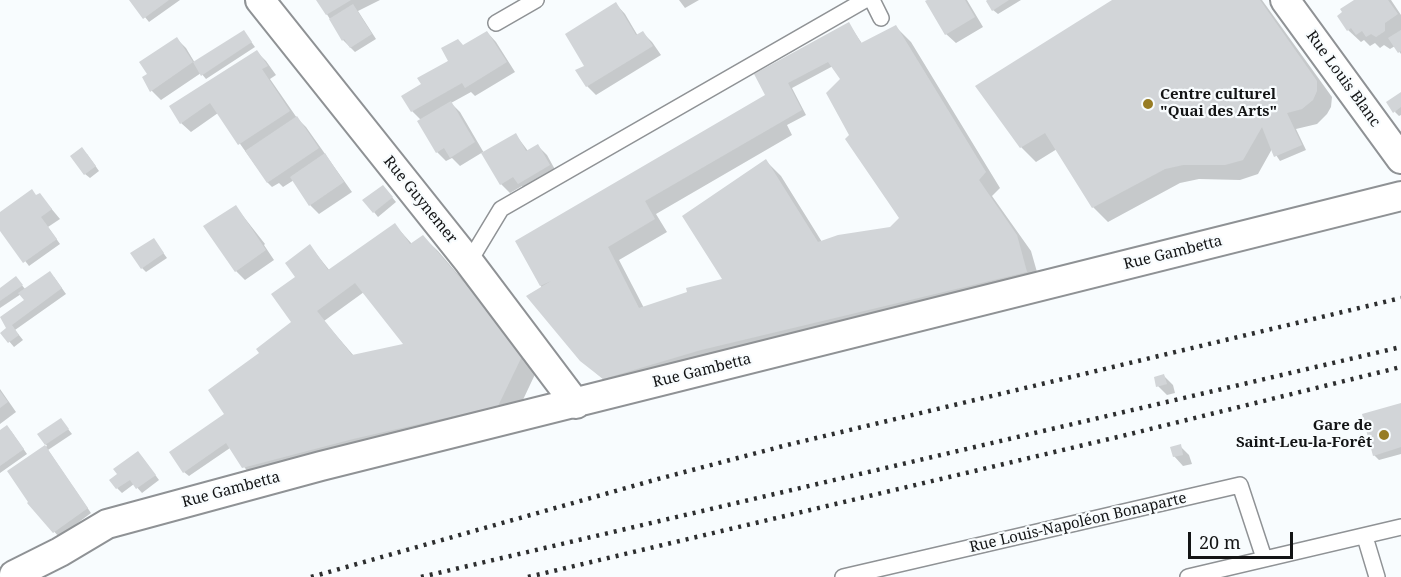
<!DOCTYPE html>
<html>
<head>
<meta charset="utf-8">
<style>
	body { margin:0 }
	#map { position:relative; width:1401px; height:577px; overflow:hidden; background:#f8fcfe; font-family:"Noto Serif",serif }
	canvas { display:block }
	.scale { position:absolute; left:1188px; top:532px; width:105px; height:27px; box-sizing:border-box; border:3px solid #131415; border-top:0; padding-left:8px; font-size:18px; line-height:21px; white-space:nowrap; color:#131415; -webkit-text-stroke:4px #f8fcfe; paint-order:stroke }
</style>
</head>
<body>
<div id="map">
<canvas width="1401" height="577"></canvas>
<div class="scale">20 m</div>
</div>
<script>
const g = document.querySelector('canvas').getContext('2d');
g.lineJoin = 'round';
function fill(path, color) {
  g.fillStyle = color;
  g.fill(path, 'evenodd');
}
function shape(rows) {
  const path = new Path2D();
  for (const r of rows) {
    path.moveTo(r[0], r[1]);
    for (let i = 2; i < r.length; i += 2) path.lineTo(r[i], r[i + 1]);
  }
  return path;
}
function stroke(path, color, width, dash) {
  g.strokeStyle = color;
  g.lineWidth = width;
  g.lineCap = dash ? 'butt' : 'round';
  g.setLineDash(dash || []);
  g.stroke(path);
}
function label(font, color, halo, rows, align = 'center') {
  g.font = font + ' "Noto Serif",serif';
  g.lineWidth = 4.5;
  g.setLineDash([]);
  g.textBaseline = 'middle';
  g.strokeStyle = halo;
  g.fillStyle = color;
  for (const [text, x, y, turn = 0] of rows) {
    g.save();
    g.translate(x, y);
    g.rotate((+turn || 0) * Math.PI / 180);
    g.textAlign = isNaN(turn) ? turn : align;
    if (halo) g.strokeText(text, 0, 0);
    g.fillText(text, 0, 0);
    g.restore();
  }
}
fill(shape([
	[131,0,180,0,149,22],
	[318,0,380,0,358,11,376,39,355,52,343,40],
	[679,0,699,0,685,8],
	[930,0,967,0,983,27,956,43,946,34,927,1],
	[990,0,1021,0,998,14,993,10],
	[1115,0,1262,0,1332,97,1331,107,1327,114,1317,124,1296,129,1306,150,1280,161,1272,149,1258,174,1240,180,1199,179,1180,183,1108,222,1093,207,1057,149,1036,162,1021,147],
	[1357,0,1391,0,1401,15,1401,54,1395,46,1390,49,1384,45,1380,48,1375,43,1370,46,1364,40,1361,42,1348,30],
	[616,4,625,14,638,36,643,33,652,42,661,55,596,95,587,86],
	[849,24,863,45,896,27,911,42,1000,188,992,196,1031,251,1041,286,617,391,581,360,517,242,770,101,756,75],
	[833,66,842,79,851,136,900,219,890,229,822,242,781,176,766,161,725,280,644,308,619,260,667,232,656,214,792,135,787,125,806,115,792,88],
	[244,32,255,47,206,79,201,73,161,100,152,91,144,78,177,39,186,48,195,63],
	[487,32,496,42,515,72,475,96,471,92,451,103,460,112,484,153,516,135,528,151,538,146,547,155,558,175,528,192,522,186,510,193,501,184,483,152,460,166,452,158,446,161,437,152,419,122,421,120,412,111,404,96,423,85,463,47],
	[257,52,266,61,276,75,270,79,297,118,306,127,352,192,319,214,310,205,294,180,283,187,279,183,272,187,268,183,218,113,191,132,181,123],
	[1401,94,1401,115,1399,116,1395,112],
	[87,154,99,171,90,178,85,174],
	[387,191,396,202,378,217,374,212],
	[40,195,60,219,48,227,60,244,29,266,0,228,0,214],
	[236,207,265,244,264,245,274,260,245,280,236,271],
	[395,225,412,244,423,237,438,251,538,368,513,421,248,472,230,448,189,476,184,472,226,414,261,353,293,323,297,277,310,246,330,271],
	[364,292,405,345,354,356,324,321],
	[154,240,167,258,146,272,142,268],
	[54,277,66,294,15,330,23,340,14,347,2,333,8,329,26,301,21,294,0,308,0,289,20,283,26,290],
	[1164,376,1173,385,1175,393,1167,395,1158,386],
	[0,389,16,412,0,424],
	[1401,404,1401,454,1379,460,1374,455],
	[61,420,72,434,48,450,91,513,59,537,29,503,10,471,47,446,39,435],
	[11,431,27,454,0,473,0,432],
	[1180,446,1189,455,1192,464,1183,466,1174,456],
	[142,457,159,480,142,493,134,484,122,493,117,488]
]), '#0003');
fill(shape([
	[129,0,169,0,143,19],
	[316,0,351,0,326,15],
	[927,0,965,0,975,17,945,35,925,1],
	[987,0,1009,0,992,11,986,1],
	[1112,0,1260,0,1317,81,1317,91,1313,100,1302,109,1287,113,1302,145,1274,157,1262,127,1243,160,1225,165,1183,165,1165,169,1092,208,1045,133,1020,148,975,86],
	[1354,0,1388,0,1398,14,1385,23,1385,31,1376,37,1371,34,1366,37,1362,31,1356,35,1351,28,1347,31,1337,16,1342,12,1340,9],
	[616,2,636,35,643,31,653,46,586,87,575,70,584,66,565,34],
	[353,4,372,34,350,48,344,39,342,41,329,19],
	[849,22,861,43,896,25,986,172,979,180,1017,235,1027,272,701,350,603,379,580,361,526,296,551,281,540,286,515,241,765,95,754,74],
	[828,62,840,79,826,93,849,135,845,139,899,218,890,227,838,235,818,242,766,159,682,216,722,279,686,288,687,292,639,308,608,247,655,219,645,201,802,110,788,83],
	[244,30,252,42,201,76,193,62],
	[1401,30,1401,51,1398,53,1388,38],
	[487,31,507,62,465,88,462,83,411,112,401,96,421,84,417,78,448,61,441,48,458,39,463,45],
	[177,37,193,62,150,92,142,77,147,74,139,62],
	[257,50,268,66,262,69,290,111,238,145,210,103,180,124,169,106],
	[1401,92,1401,107,1393,113,1386,102],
	[451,101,475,142,450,158,444,148,436,153,417,121],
	[297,116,319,148,267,183,245,151],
	[516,133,526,151,538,144,550,165,518,184,513,177,500,185,481,153],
	[82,147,96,166,84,175,70,156],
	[325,153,344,182,309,206,290,177],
	[383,185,393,197,373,213,362,200],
	[32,189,36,195,40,193,52,209,41,217,57,239,23,263,0,231,0,212],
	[236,205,266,250,235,272,203,226],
	[395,223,410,244,423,235,524,352,498,406,353,439,242,468,226,443,183,473,169,452,224,414,208,390,259,353,256,349,291,322,271,294,295,277,285,263,310,244,328,270],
	[355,283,403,344,352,355,317,311],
	[154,238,164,253,141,269,130,253],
	[50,271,62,288,12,325,19,335,8,343,0,333,6,328,0,317,24,300,18,293],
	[16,276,23,285,0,301,0,288],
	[1164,374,1167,384,1156,387,1154,377],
	[0,391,8,402,0,408],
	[1401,403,1401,447,1373,456,1362,414],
	[61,418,69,429,45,445,37,434],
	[7,425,24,449,0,466,0,430],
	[1181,444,1183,455,1173,457,1170,447],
	[45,445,88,508,53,533,27,503,28,502,7,471],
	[138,451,156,475,136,489,130,480,116,489,109,480,117,474,113,469]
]), '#d2d5d8');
const lane = shape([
	[872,0,881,18],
	[496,23,536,0],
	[469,262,501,209,865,0],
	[1365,537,1377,577],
	[843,577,1240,485,1264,558],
	[1188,577,1401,527]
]);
const street = shape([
	[260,0,469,262,576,404],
	[1285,0,1401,159],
	[14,575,60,552,107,524,321,466,1401,196]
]);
stroke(lane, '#8f9295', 18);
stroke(street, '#8f9295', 32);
stroke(lane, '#fff', 15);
stroke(street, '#fff', 28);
stroke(shape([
	[311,577,658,479,787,445,1401,298],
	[421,577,1401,347],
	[528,577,1126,435,1401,367]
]), '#2d2e2f', 4.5, [3, 6]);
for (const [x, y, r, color] of [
	[1148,104,6,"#977c24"],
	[1384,435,6,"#977c24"]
]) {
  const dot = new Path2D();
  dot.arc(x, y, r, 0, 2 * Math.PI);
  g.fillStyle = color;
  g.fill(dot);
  stroke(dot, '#f8fcfe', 2);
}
label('15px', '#131415', '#f8fcfe', [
	["Rue Louis Blanc",1343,79,54],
	["Rue Guynemer",420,200,51],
	["Rue Gambetta",1173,253,-14],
	["Rue Gambetta",702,371,-14],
	["Rue Gambetta",231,490,-15],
	["Rue Louis-Napoléon Bonaparte",1078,523,-13]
]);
label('bold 15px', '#131415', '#f8fcfe', [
	["Centre culturel",1160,95],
	["\"Quai des Arts\"",1160,112],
	["Gare de",1372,426,"right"],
	["Saint-Leu-la-Forêt",1372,443,"right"]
], 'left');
</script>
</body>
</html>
